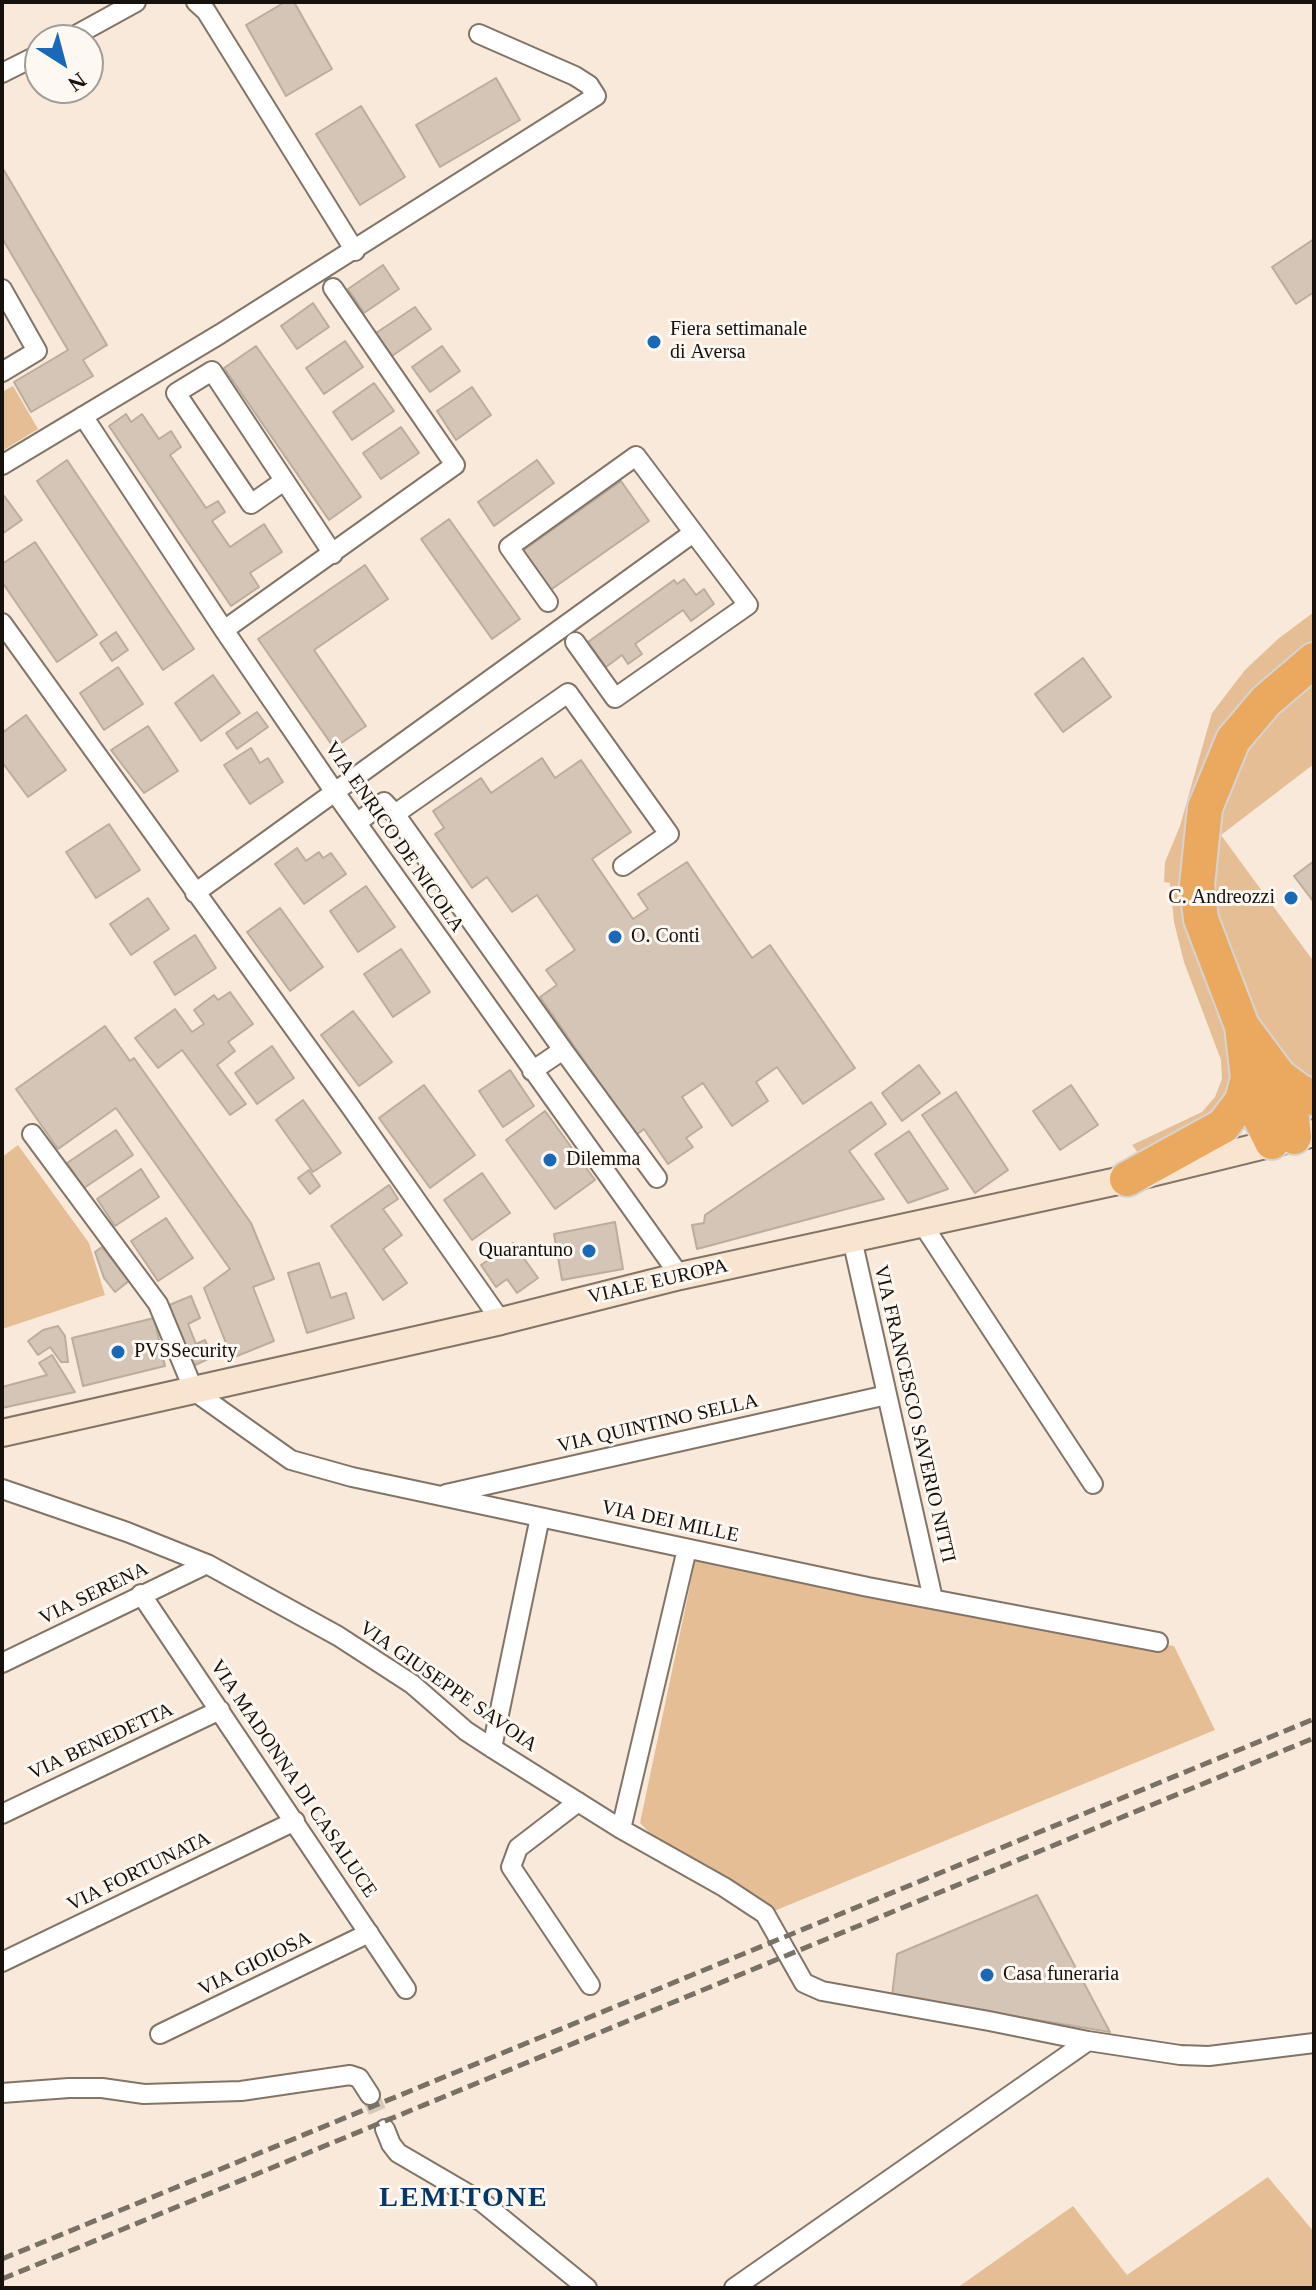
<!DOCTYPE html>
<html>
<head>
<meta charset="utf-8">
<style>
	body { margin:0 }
	#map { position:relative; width:1316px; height:2290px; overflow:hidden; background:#f8e9da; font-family:Georgia,serif }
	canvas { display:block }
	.frame { position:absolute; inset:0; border:4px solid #16110c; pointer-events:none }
	.north { position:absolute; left:24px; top:24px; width:80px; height:80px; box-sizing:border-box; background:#fef8f2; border:2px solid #a19c96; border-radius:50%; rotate:144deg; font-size:22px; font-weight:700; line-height:32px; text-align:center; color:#16110c }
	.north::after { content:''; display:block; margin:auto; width:28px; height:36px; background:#1869b8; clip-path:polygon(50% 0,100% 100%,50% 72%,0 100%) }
</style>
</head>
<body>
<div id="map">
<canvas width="1316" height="2290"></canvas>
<div class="frame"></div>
<div class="north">N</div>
</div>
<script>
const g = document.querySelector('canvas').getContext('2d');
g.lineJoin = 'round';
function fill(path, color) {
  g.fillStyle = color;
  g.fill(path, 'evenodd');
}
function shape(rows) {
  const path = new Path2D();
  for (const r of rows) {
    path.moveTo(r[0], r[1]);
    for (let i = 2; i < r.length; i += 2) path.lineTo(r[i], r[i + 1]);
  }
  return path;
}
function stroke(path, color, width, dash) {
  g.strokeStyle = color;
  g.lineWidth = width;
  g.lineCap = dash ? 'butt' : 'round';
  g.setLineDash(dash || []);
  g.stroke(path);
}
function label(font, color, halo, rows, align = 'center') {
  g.font = font + ' Georgia,serif';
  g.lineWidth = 6;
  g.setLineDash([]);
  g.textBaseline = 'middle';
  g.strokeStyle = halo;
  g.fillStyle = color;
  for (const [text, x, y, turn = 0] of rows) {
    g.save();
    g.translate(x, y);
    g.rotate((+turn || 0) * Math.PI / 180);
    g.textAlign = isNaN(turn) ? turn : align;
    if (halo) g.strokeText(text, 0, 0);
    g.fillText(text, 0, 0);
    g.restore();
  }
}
fill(shape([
	[13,386,38,429,2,451,2,392],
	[1314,612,1314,643,1265,681,1189,829,1240,1076,1200,1130,1138,1153,1132,1145,1202,1112,1215,1097,1222,1079,1221,1060,1184,962,1174,922,1170,883,1164,882,1165,862,1180,826,1212,713,1245,670,1278,639],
	[1314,675,1314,764,1221,835,1314,962,1314,1087,1262,1040,1210,895,1217,815,1254,733],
	[18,1145,89,1243,105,1295,2,1329,2,1157],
	[702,1560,1019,1623,1174,1646,1215,1730,774,1911,757,1896,650,1833,640,1823,695,1562],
	[1268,2177,1314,2232,1314,2288,957,2288,1073,2206,1127,2275]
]), '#e5be95');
const building = shape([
	[285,2,294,2,332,69,286,96,246,25,285,2],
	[496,78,520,120,440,167,416,125,496,78],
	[361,106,405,177,360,205,316,134,361,106],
	[2,167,107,345,83,360,93,376,31,412,14,382,68,350,2,238,2,167],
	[1314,239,1314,292,1296,304,1272,267,1314,239],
	[383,265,399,289,364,313,348,289,383,265],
	[313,303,329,327,297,349,281,326,313,303],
	[415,307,431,329,392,356,376,333,415,307],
	[345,341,363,367,324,394,306,368,345,341],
	[256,346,361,497,329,520,224,368,256,346],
	[442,346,460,371,430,392,412,367,442,346],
	[374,383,394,411,352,440,333,412,374,383],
	[472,387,491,415,456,440,437,411,472,387],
	[126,414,131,422,142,414,159,439,171,431,181,447,170,455,206,508,218,501,225,512,212,521,230,547,264,524,282,552,250,573,259,587,231,606,109,426,126,414],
	[401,427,419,453,381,479,363,453,401,427],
	[67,460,194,649,163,670,37,481,67,460],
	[537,460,554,483,494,526,478,502,537,460],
	[621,481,649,521,549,591,521,552,621,481],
	[2,493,22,520,2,534,2,493],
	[449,519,520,619,492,639,421,539,449,519],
	[35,542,97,635,57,662,2,582,2,564,35,542],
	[365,565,388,599,314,650,366,726,334,748,258,639,365,565],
	[684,579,696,595,704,589,714,604,691,621,683,610,635,644,642,654,628,664,622,655,606,667,588,642,674,580,677,584,684,579],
	[116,632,128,650,112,661,100,643,116,632],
	[1083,658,1111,697,1063,732,1035,694,1083,658],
	[118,667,143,704,104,730,80,693,118,667],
	[213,675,240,713,201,741,175,703,213,675],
	[257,712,268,727,237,749,226,733,257,712],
	[26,715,66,770,28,797,2,762,2,733,26,715],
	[148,726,178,771,144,793,111,750,148,726],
	[251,748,260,763,268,758,283,782,250,804,224,765,251,748],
	[542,758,555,778,581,760,631,832,592,859,633,919,648,909,638,894,687,862,752,958,770,945,855,1068,803,1104,777,1067,756,1082,768,1101,732,1126,703,1083,682,1097,702,1127,686,1138,693,1147,668,1164,644,1129,636,1135,540,997,557,985,546,970,575,950,537,895,512,912,487,877,472,888,435,834,444,828,433,811,481,778,491,793,542,758],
	[109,824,140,870,96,898,66,852,109,824],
	[297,848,306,861,319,852,323,858,331,853,346,874,304,904,275,864,297,848],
	[1314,861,1314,900,1313,901,1294,876,1314,861],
	[366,886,395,927,358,952,330,911,366,886],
	[148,898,169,929,131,955,110,924,148,898],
	[280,908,323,967,290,991,247,932,280,908],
	[195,935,216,968,175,995,154,962,195,935],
	[401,949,430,992,393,1017,364,974,401,949],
	[230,992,253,1024,228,1042,235,1051,217,1065,246,1104,230,1115,182,1050,158,1068,135,1038,175,1009,192,1032,204,1024,194,1010,214,995,218,1000,230,992],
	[353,1011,392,1062,359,1086,321,1035,353,1011],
	[105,1026,130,1061,134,1058,251,1223,274,1279,253,1287,274,1341,232,1358,204,1288,230,1269,116,1108,58,1149,16,1089,105,1026],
	[272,1046,294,1078,257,1104,235,1073,272,1046],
	[919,1065,940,1093,902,1121,882,1093,919,1065],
	[510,1070,534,1106,503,1127,479,1091,510,1070],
	[424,1085,475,1155,430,1188,379,1118,424,1085],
	[1071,1085,1098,1125,1060,1150,1033,1111,1071,1085],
	[956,1092,1008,1170,975,1193,922,1115,956,1092],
	[303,1100,341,1153,313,1172,276,1120,303,1100],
	[871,1102,886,1124,849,1151,884,1199,697,1249,692,1225,704,1223,705,1215,871,1102],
	[545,1111,595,1180,555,1209,506,1140,545,1111],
	[116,1130,133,1155,84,1188,67,1163,116,1130],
	[909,1131,948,1189,908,1203,875,1154,909,1131],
	[141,1169,159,1197,115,1226,97,1199,141,1169],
	[309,1170,320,1186,310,1194,298,1178,309,1170],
	[482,1173,510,1213,472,1240,444,1200,482,1173],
	[389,1185,398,1199,383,1209,402,1235,383,1249,407,1283,383,1300,331,1226,389,1185],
	[166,1218,193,1258,158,1281,131,1241,166,1218],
	[615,1222,623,1269,562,1280,554,1234,615,1222],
	[513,1243,538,1278,517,1293,507,1279,496,1287,481,1265,513,1243],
	[102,1247,129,1281,115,1292,104,1278,95,1252,102,1247],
	[319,1263,331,1298,346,1293,354,1318,307,1333,288,1273,319,1263],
	[191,1296,200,1318,188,1324,196,1344,205,1340,212,1357,193,1366,167,1306,191,1296],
	[154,1318,165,1366,83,1386,72,1338,154,1318],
	[58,1326,65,1336,68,1362,61,1362,50,1347,38,1355,28,1341,43,1330,58,1326],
	[52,1355,75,1392,2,1408,2,1387,47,1375,39,1363,52,1355],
	[1037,1895,1110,2032,892,1996,897,1954,1037,1895]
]);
fill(building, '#d4c5b6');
stroke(building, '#bbad9e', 2);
stroke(shape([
	[370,2095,385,2129]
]), '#d6c9bb', 18, [18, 9]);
const street = shape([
	[196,2,206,11,355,251],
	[67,40,136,2],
	[2,73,40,54],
	[2,289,37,351,2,372],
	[83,416,224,630,334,791,680,1276],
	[2,465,220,334,596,96,589,85,575,76,479,34],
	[284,481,251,504,176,393,212,371,333,554],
	[548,602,509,547,636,456,748,605,615,698,575,642],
	[2,623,350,1106,501,1321],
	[224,630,455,465,333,288],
	[357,823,384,802,395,814],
	[195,893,693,533],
	[563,1050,657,1178],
	[532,1071,563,1050,395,814,568,693,669,834,623,866],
	[32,1134,158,1304,194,1391,291,1460,352,1477,868,1587,1158,1642],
	[923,1225,1093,1484],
	[852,1239,933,1599],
	[2,1489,127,1532,207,1564,338,1636,412,1684,466,1731,492,1748,621,1829,724,1887,765,1914,804,1983,822,1991,989,2021,1088,2041,1180,2055,1209,2056,1314,2043],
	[446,1494,887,1395],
	[141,1594,406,1989],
	[2,1663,207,1564],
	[492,1748,540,1517],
	[578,1802,518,1848,511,1867,590,1985],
	[2,1814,220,1710],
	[621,1829,687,1549],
	[2,1962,295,1821],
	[160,2034,369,1933],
	[2,2093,69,2088,102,2088,144,2094,241,2091,350,2075,359,2078,370,2095],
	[385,2129,391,2144,398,2153,482,2202,587,2288],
	[734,2288,1088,2041]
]);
const secondary = shape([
	[2,1433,501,1321,680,1276,1127,1179,1314,1133]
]);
const highway = shape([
	[1242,1026,1279,1076,1299,1091,1314,1098],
	[1279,1076,1292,1118,1294,1137],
	[1248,1078,1255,1107,1272,1142],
	[1127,1179,1223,1126,1242,1101,1248,1078,1242,1026,1201,919,1197,885,1205,808,1233,740,1266,701,1314,660]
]);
stroke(street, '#827567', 22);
stroke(secondary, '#827567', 30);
stroke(highway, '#d5d4d3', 38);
stroke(street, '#fff', 18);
stroke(secondary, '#f9e5cf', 26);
stroke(highway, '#eba960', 34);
stroke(shape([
	[2,2259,1314,1719],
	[2,2279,1314,1738]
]), '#797066', 5, [12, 6]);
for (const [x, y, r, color] of [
	[654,342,8,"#1869b8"],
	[1291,898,8,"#1869b8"],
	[615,937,8,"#1869b8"],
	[550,1160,8,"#1869b8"],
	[589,1251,8,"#1869b8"],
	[118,1352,8,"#1869b8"],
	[987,1975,8,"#1869b8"]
]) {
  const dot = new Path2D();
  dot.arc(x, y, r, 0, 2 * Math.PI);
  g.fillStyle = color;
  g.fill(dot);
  stroke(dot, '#fef8f2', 3);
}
label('20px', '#16110c', '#fef8f2', [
	["Fiera settimanale",670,330],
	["di Aversa",670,353],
	["C. Andreozzi",1275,898,"right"],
	["O. Conti",631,937],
	["Dilemma",566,1160],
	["Quarantuno",573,1251,"right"],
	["PVSSecurity",134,1352],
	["Casa funeraria",1003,1975]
], 'left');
label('20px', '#16110c', '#fef8f2', [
	["VIA ENRICO DE NICOLA",394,837,55],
	["VIALE EUROPA",658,1282,-13],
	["VIA FRANCESCO SAVERIO NITTI",914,1414,77],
	["VIA QUINTINO SELLA",658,1424,-13],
	["VIA DEI MILLE",670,1522,12],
	["VIA SERENA",94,1594,-26],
	["VIA GIUSEPPE SAVOIA",448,1687,35],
	["VIA BENEDETTA",101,1742,-25],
	["VIA MADONNA DI CASALUCE",293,1779,56],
	["VIA FORTUNATA",139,1872,-26],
	["VIA GIOIOSA",255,1964,-26]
]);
g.letterSpacing = '2px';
label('bold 28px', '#033869', '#fef8f2', [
	["LEMITONE",464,2199]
]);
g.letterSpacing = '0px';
</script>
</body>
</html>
